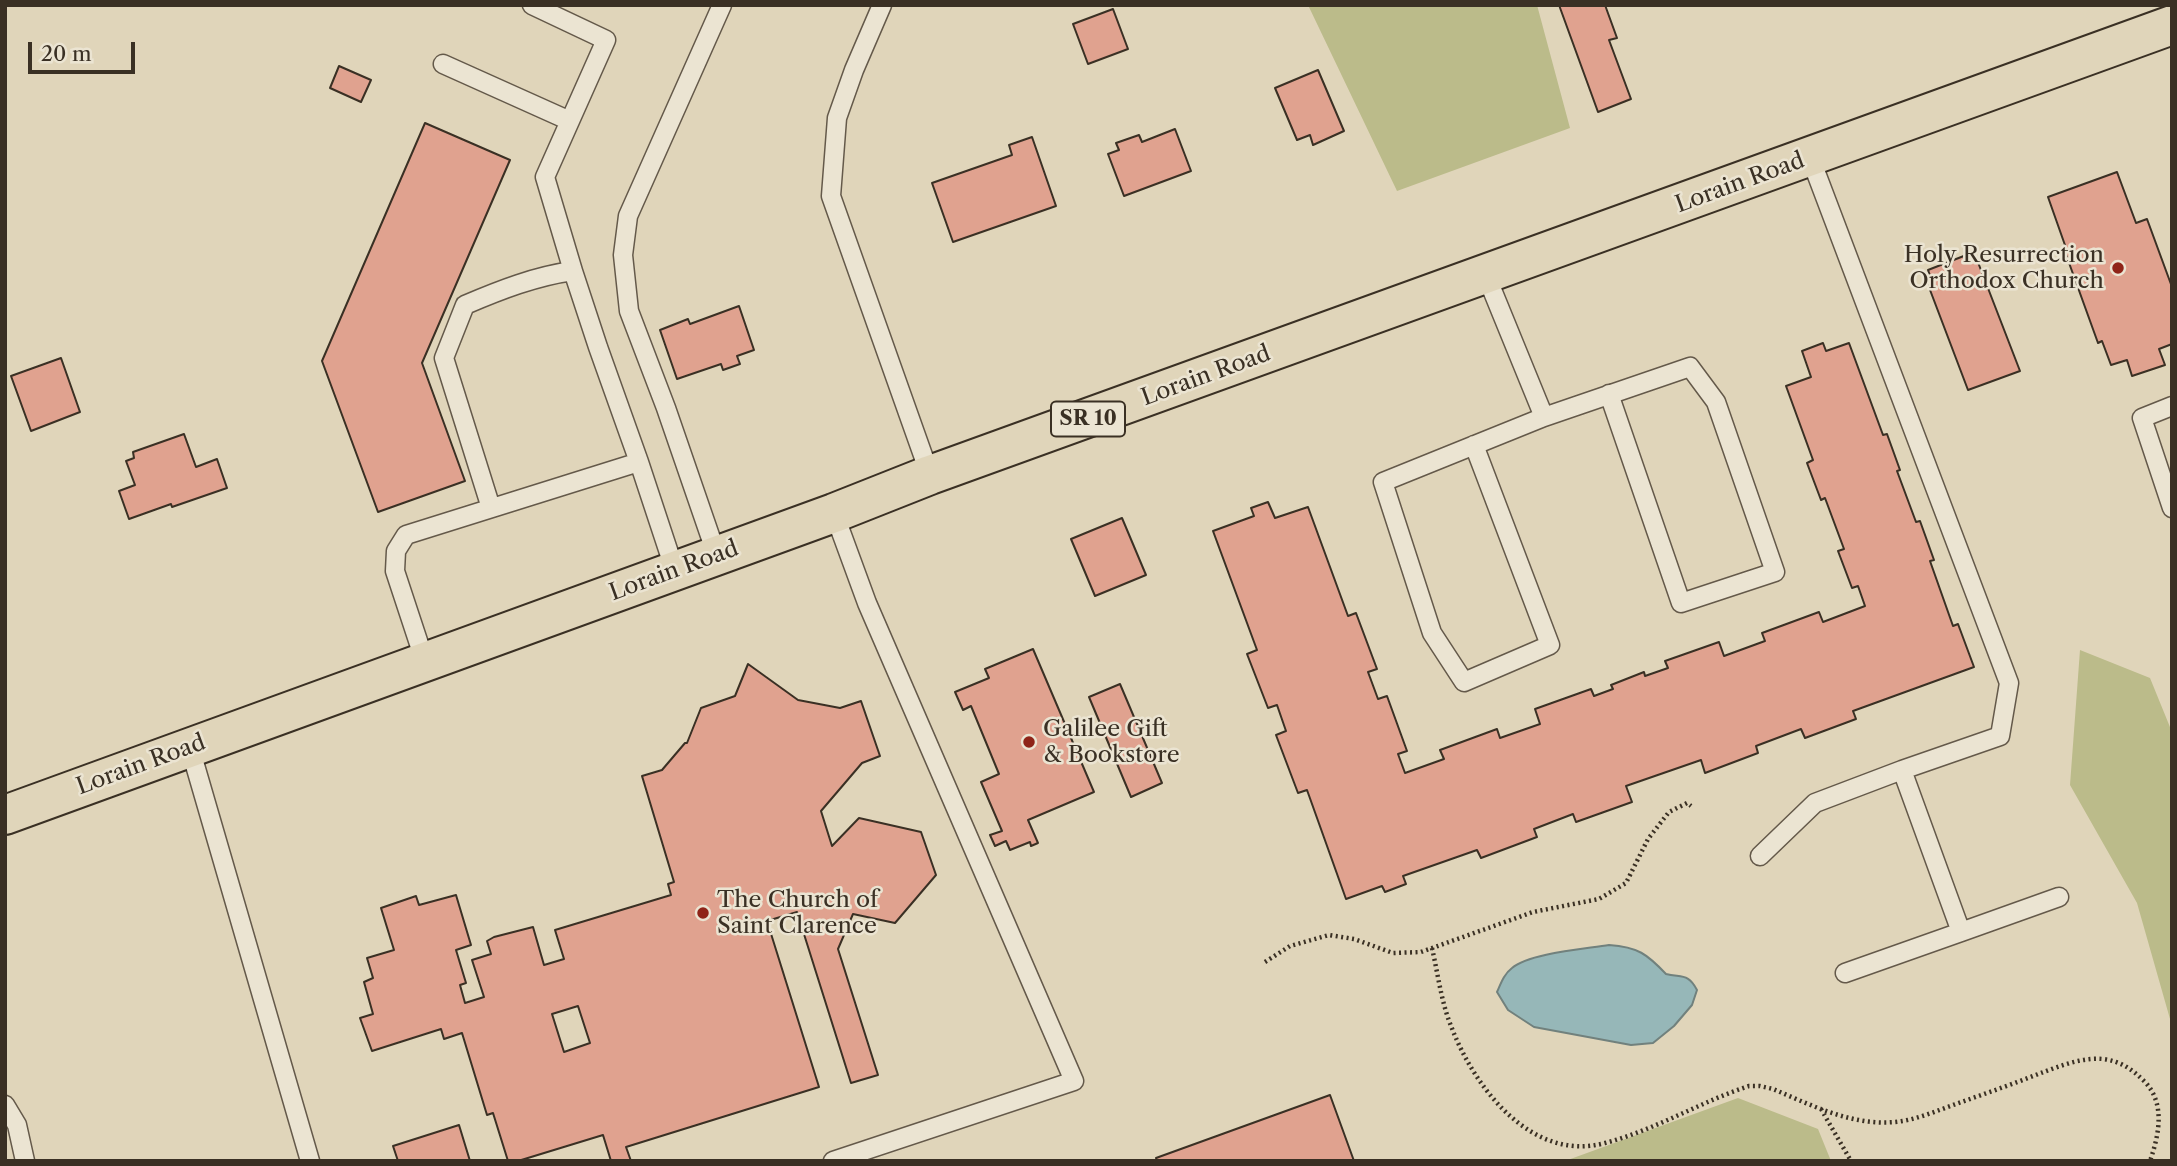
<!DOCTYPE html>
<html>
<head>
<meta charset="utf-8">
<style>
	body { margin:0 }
	#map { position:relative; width:2177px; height:1166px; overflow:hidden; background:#e0d5ba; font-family:"Libre Caslon Text",serif }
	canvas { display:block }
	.frame { position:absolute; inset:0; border:7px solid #3a3024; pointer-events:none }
	.scale { position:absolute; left:28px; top:42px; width:107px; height:32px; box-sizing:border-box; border:4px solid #3a3024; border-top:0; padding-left:9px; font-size:21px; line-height:24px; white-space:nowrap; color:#3a3024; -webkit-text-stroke:5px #ebe4d2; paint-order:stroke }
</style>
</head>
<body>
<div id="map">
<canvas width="2177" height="1166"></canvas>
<div class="frame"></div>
<div class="scale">20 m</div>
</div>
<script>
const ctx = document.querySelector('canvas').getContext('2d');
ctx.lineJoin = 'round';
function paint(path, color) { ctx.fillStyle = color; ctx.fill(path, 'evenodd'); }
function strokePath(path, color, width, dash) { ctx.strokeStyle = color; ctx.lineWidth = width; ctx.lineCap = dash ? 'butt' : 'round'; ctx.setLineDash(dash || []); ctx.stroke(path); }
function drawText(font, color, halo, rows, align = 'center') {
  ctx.font = font + ' "Libre Caslon Text",serif'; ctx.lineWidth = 5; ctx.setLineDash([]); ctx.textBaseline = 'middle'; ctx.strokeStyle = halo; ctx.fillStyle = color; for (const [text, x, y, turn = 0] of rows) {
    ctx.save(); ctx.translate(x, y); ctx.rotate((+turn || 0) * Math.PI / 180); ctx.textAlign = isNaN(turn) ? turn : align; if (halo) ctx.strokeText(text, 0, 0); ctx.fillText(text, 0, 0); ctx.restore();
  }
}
paint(new Path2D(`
	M 1308,5 L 1537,5 L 1570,128 L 1397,191 Z
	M 2080,650 L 2150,678 L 2172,732 L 2172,1026 L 2137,903 L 2070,785 Z
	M 1738,1098 L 1818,1129 L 1831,1161 L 1565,1161 Z`), '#bbbb8a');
const water = new Path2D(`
	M 1609,945 C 1638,947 1647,954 1666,974 C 1682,978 1688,973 1697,990 L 1692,1005 L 1674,1026 L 1653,1043 L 1631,1045 L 1534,1027 L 1508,1010 L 1497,992 C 1501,983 1504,974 1512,968 C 1529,953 1585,949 1609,945 Z`);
paint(water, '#96b7b8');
strokePath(water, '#71817d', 2);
const building = new Path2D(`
	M 1559,5 L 1605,5 L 1617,38 L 1609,40 L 1631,99 L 1598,112 Z
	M 1113,9 L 1128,49 L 1088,64 L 1073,24 Z
	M 339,66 L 371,80 L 361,102 L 330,88 Z
	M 1318,70 L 1344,131 L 1313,145 L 1310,135 L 1297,140 L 1275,88 Z
	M 425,123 L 510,160 L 422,363 L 465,481 L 378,512 L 322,361 Z
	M 1175,129 L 1191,171 L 1124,196 L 1108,154 L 1119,150 L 1116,143 L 1139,135 L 1142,142 Z
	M 1032,137 L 1056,206 L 953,242 L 932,183 L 1012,155 L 1009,145 Z
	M 2117,172 L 2136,223 L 2147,219 L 2172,287 L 2172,344 L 2159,349 L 2165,365 L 2132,376 L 2127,360 L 2111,365 L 2102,341 L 2098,343 L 2064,249 L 2066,248 L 2048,197 Z
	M 1974,252 L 2020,371 L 1968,390 L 1927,282 L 1932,281 L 1928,270 Z
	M 739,306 L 754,350 L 737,356 L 740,364 L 723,370 L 721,364 L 677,379 L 660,330 L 688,319 L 690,324 Z
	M 1823,343 L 1826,351 L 1849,343 L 1883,435 L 1887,434 L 1900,470 L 1897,471 L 1916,522 L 1920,521 L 1934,560 L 1930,561 L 1953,626 L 1958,624 L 1974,667 L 1853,711 L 1856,719 L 1805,738 L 1801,729 L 1756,746 L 1758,753 L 1705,773 L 1701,760 L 1626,786 L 1632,802 L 1576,822 L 1573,814 L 1534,829 L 1537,837 L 1481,858 L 1477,850 L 1403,876 L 1406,884 L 1385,892 L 1382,886 L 1346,899 L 1307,790 L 1298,793 L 1276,735 L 1286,731 L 1277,705 L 1268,708 L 1247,654 L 1257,650 L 1213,531 L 1254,516 L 1251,508 L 1268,502 L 1275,518 L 1308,507 L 1348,616 L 1356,613 L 1377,669 L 1368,672 L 1378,699 L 1387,696 L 1407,751 L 1398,754 L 1405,773 L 1444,759 L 1440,750 L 1497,729 L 1500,738 L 1540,724 L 1535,709 L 1591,689 L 1594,696 L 1613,689 L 1611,685 L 1644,672 L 1645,676 L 1668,668 L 1665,661 L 1719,642 L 1724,656 L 1765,641 L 1762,633 L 1819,612 L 1823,622 L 1865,606 L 1858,586 L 1852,588 L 1838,551 L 1844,549 L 1825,498 L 1821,500 L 1807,463 L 1813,460 L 1786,386 L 1811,377 L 1802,351 Z
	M 61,358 L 80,412 L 31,431 L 11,376 Z
	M 184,434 L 196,467 L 217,459 L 227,488 L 172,507 L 171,504 L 129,519 L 119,491 L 135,485 L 126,461 L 134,458 L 133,452 Z
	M 1122,518 L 1146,575 L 1095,596 L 1071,539 Z
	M 1033,649 L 1094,792 L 1028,820 L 1038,843 L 1031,846 L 1030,842 L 1010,850 L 1006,841 L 995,846 L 990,835 L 1002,831 L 981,782 L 999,774 L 971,706 L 963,710 L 955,692 L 989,678 L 985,669 Z
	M 748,664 L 798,700 L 840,708 L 861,701 L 880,756 L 862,763 L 821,811 L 832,846 L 859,818 L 921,832 L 936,875 L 895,923 L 853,914 L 838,949 L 878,1075 L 851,1083 L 797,912 L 767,921 L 819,1087 L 626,1147 L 631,1161 L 611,1161 L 603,1135 L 518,1161 L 508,1161 L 493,1113 L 487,1115 L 462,1033 L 444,1039 L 441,1029 L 372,1051 L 360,1018 L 373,1014 L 364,982 L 373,978 L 367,958 L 394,950 L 381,908 L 416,896 L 419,905 L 456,895 L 471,945 L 456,950 L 466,983 L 460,985 L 465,1003 L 484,997 L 472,960 L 491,954 L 487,941 L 494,937 L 533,927 L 544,965 L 564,959 L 555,930 L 671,895 L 668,884 L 674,882 L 642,776 L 662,770 L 685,743 L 687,743 L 701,708 L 735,696 ZM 578,1006 L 590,1043 L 564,1052 L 552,1014 Z
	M 1120,684 L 1162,783 L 1131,797 L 1089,697 Z
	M 1330,1095 L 1354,1161 L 1157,1161 L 1156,1158 Z
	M 459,1125 L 470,1161 L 398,1161 L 393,1146 Z`);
paint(building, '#e0a28f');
strokePath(building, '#3a3024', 2);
const service = new Path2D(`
	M 532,5 L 606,40 L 545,177 L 573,271
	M 882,5 L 854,70 L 837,118 L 831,196 L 930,475
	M 443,64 L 570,121
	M 1810,157 L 2009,683 L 2000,736 L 1902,770 L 1961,932 L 2059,897
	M 1486,275 L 1544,417 L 1690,367 L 1716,402 L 1775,572 L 1681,603 L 1609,394
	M 2172,406 L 2142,418 L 2172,508
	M 1474,445 L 1550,645 L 1464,682 L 1432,633 L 1383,482 L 1544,417
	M 491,508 L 444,358 L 465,305 C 500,290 536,276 573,271 L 598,347 L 639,462
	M 717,556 L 666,408 L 629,311 L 623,255 L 628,216 L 722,5
	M 425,662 L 395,571 L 396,551 L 406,535 L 639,462 L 675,571
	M 190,748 L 310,1161
	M 1760,856 L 1815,803 L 1902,770
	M 1845,973 L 1961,932
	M 5,1105 L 17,1125 L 25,1161
	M 833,1161 L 1074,1081 L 867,603 L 834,513`);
const primary = new Path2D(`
	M 5,815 L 834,513 L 930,475 L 2172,25`);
strokePath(service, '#64594a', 21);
strokePath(primary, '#3a3024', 42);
strokePath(new Path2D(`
	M 1432,948 C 1438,974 1441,1001 1451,1026 C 1474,1087 1531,1163 1605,1143 C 1655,1130 1700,1102 1749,1086 L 1760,1086 L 1773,1089 C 1811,1105 1852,1126 1895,1122 C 1916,1120 1936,1111 1956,1104 C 1984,1094 2013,1084 2041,1073 C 2060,1066 2082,1057 2103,1059 C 2120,1061 2132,1069 2144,1081 C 2166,1103 2159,1135 2150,1161
	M 1265,962 L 1290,946 L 1329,935 L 1354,939 L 1393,953 L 1421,952 L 1533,912 L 1599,899 L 1626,883 L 1648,839 L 1669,812 L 1687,803 L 1691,806
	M 1821,1109 L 1851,1161`), '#3a3024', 4.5, [2, 3.5]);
strokePath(service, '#ebe4d2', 18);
strokePath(primary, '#e0d5ba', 38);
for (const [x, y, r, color] of [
	[2118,268,7,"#8f2418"],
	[1029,742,7,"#8f2418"],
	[703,913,7,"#8f2418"]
]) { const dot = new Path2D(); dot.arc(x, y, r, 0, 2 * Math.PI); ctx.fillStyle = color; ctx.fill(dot); strokePath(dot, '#ebe4d2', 2.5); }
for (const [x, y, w] of [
	[1088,419,74]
]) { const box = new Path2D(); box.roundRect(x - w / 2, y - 17.5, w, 35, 5); ctx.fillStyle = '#ebe4d2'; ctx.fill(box); strokePath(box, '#3a3024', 2); }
drawText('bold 21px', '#3a3024', null, [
	["SR 10",1088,419]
]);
drawText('23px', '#3a3024', '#ebe4d2', [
	["Lorain Road",1740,183,-20],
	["Lorain Road",1206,376,-20],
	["Lorain Road",674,571,-20],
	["Lorain Road",141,765,-20]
]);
drawText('23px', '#3a3024', '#ebe4d2', [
	["Holy Resurrection",2104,255,"right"],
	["Orthodox Church",2104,281,"right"],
	["Galilee Gift",1043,729],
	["& Bookstore",1043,755],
	["The Church of",717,900],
	["Saint Clarence",717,926]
], 'left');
</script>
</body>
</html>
